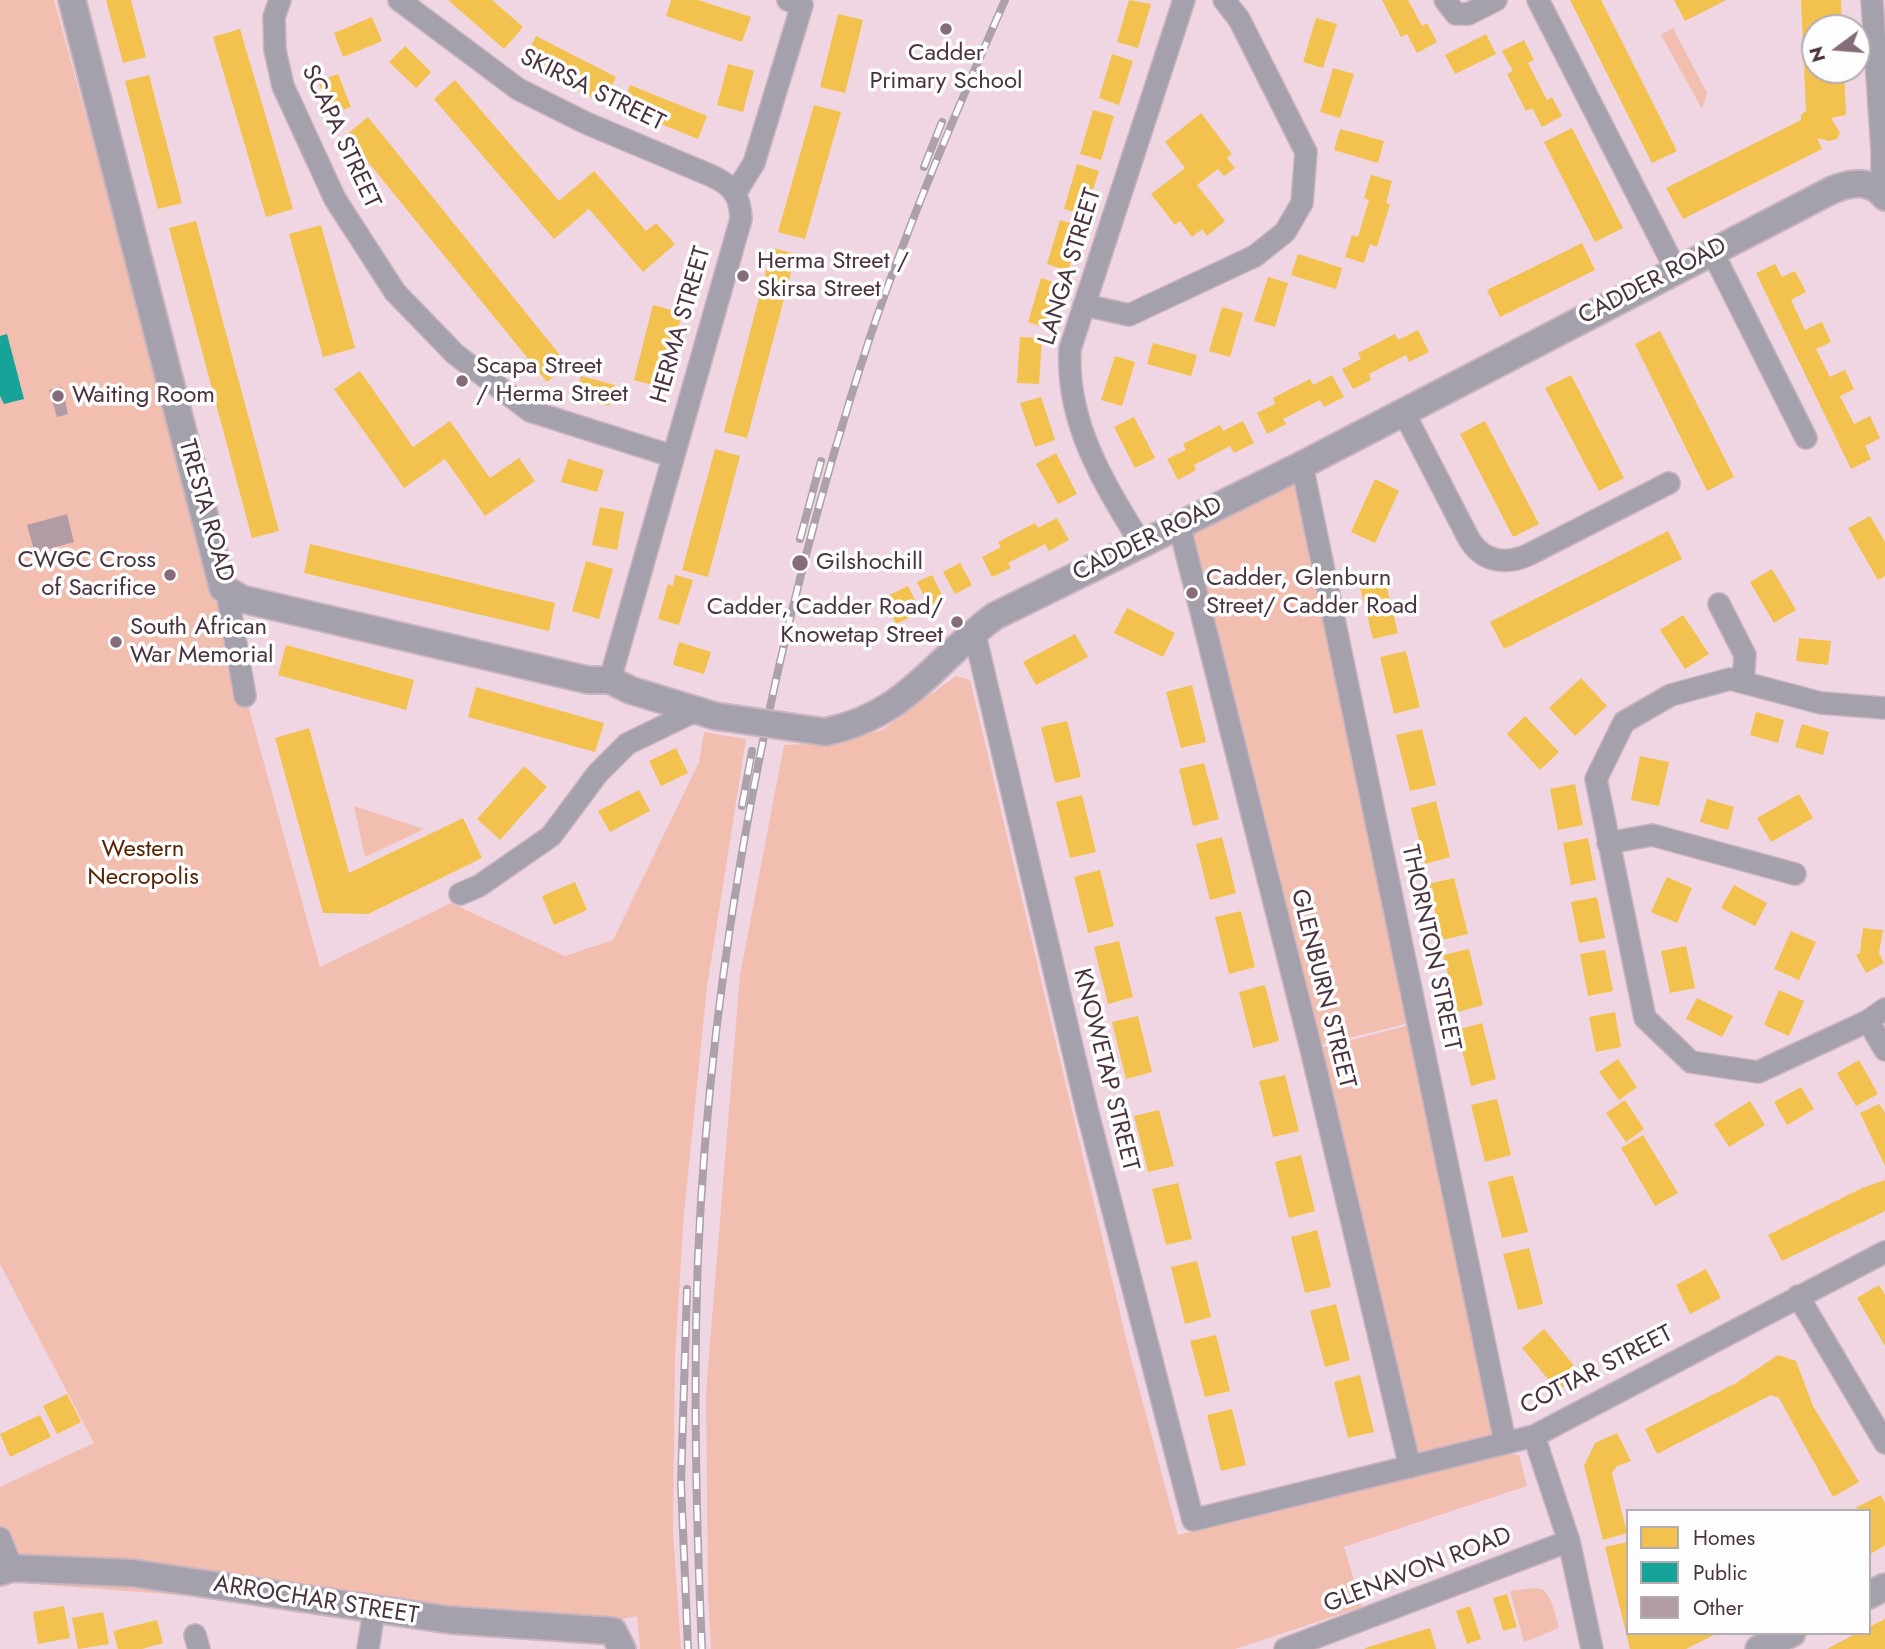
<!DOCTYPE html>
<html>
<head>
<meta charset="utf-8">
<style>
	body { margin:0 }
	#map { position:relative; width:1885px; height:1649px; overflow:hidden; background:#f0d6e3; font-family:Jost,sans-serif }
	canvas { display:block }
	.legend { position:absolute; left:1626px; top:1509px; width:245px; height:126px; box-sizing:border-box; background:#fdfdfd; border:2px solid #b5acb1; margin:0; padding:9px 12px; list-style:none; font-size:21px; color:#4a333f }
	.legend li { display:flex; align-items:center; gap:14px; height:35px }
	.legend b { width:35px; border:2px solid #b5acb1 }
	.north { position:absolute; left:1801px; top:14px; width:70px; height:70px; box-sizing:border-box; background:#fdfdfd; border:2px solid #b5acb1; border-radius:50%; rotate:254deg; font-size:19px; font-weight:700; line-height:28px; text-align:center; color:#4a333f }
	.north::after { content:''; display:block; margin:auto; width:24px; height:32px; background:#846c78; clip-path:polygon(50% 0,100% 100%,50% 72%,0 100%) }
</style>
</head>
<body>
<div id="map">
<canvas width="1885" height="1649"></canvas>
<ul class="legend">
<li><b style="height:19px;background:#f2c14e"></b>Homes</li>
<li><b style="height:19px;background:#17a398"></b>Public</li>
<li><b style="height:19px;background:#b19ca6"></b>Other</li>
</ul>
<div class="north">N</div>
</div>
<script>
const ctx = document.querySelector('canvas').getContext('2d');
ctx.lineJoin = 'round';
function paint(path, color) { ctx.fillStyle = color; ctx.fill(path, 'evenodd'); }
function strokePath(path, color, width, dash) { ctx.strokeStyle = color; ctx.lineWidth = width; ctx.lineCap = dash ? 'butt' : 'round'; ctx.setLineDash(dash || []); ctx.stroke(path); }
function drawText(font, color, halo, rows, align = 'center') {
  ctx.font = font + ' Jost,sans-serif'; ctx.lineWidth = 7; ctx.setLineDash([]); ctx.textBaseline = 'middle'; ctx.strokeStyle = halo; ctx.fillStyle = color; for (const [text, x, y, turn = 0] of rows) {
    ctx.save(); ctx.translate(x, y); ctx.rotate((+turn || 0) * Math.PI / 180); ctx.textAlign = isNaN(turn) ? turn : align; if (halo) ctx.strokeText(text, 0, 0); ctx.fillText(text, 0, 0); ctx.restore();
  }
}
paint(new Path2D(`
	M 0,0 L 54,0 L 320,967 L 451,903 L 565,956 L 613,940 L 699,762 L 704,732 L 746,739 L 707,987 L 684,1213 L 675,1357 L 673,1531 L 681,1649 L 640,1649 L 637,1616 L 542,1635 L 181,1595 L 33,1584 L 0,1575 L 0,1487 L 94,1443 L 0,1264 Z
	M 1673,28 L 1707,93 L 1702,109 L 1661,35 Z
	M 1298,470 L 1417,1021 L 1312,1047 L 1182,528 Z
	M 956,676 L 970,680 L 1129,1351 L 1178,1535 L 1416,1474 L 1314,1050 L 1417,1023 L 1503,1453 L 1519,1455 L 1527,1486 L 1344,1547 L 1362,1607 L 1235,1649 L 711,1649 L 708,1593 L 706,1392 L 740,975 L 784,745 L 834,743 L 882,730 Z
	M 354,806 L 424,829 L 365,857 Z
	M 1535,1588 L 1544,1590 L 1552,1603 L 1559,1628 L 1524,1642 L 1510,1591 Z`), '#f1beb0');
paint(new Path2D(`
	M 106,0 L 131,0 L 146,57 L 123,63 Z
	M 448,0 L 492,0 L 523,27 L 504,49 Z
	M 671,0 L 698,0 L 751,17 L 742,42 L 666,16 Z
	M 1129,0 L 1151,4 L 1138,48 L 1117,42 Z
	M 1382,0 L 1408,0 L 1422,26 L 1427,23 L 1437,42 L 1417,53 L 1407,34 L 1401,37 Z
	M 1570,0 L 1601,0 L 1677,151 L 1652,163 Z
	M 1674,0 L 1726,0 L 1685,21 Z
	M 1801,0 L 1841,0 L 1842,28 L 1815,28 L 1815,70 L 1844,70 L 1846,115 L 1831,118 L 1840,133 L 1837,139 L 1829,141 L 1817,138 L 1822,149 L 1683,219 L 1666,188 L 1801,120 L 1801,115 L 1806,111 Z
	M 838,14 L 863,20 L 845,93 L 820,87 Z
	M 372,17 L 382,41 L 343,57 L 334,33 Z
	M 1316,18 L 1337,24 L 1323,68 L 1303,62 Z
	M 240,29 L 293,209 L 266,217 L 213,37 Z
	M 1486,34 L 1496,54 L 1455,74 L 1445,55 Z
	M 536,36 L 616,77 L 603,103 L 523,62 Z
	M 1524,40 L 1534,60 L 1528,63 L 1547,100 L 1552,97 L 1562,116 L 1542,127 L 1532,108 L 1526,111 L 1507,74 L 1513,71 L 1502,51 Z
	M 405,46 L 431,72 L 416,88 L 389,62 Z
	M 1112,54 L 1133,61 L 1119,105 L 1099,98 Z
	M 728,64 L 754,71 L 743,112 L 717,105 Z
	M 1333,68 L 1354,74 L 1340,118 L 1320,112 Z
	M 338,74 L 351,107 L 331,114 L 318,81 Z
	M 149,75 L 182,203 L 158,209 L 125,81 Z
	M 455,80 L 559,201 L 594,171 L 646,231 L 656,223 L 675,244 L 643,272 L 589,209 L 554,239 L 434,99 Z
	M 630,85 L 707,116 L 698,139 L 621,108 Z
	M 814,105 L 841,112 L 805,239 L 778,232 Z
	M 1093,110 L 1114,116 L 1101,160 L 1080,154 Z
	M 1201,113 L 1232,154 L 1227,158 L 1235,168 L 1224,176 L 1218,169 L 1197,185 L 1225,221 L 1207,236 L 1202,229 L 1192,237 L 1180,221 L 1175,225 L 1151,194 L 1185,168 L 1165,142 Z
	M 368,117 L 568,365 L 547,382 L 346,135 Z
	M 1572,128 L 1623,228 L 1595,242 L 1544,142 Z
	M 1340,129 L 1384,141 L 1378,163 L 1334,150 Z
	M 1077,164 L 1099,171 L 1085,215 L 1064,209 Z
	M 1371,175 L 1392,181 L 1386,203 L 1390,204 L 1377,247 L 1370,244 L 1364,263 L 1345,257 L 1352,235 L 1358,237 L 1369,200 L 1364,198 Z
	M 1060,220 L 1082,227 L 1068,271 L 1047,264 Z
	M 196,221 L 279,531 L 252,538 L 169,228 Z
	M 321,225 L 355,348 L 323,357 L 289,234 Z
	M 1582,243 L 1595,270 L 1500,317 L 1487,290 Z
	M 772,248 L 796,254 L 747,438 L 724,432 Z
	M 1298,254 L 1342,268 L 1336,289 L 1291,275 Z
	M 1775,264 L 1782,277 L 1795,271 L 1806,292 L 1791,300 L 1805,330 L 1822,322 L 1831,342 L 1816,349 L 1830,377 L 1845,370 L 1854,389 L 1840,396 L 1854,424 L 1870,416 L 1880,438 L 1865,446 L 1871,459 L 1851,469 L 1756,273 Z
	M 1268,277 L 1288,283 L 1275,327 L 1254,321 Z
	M 1041,278 L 1062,285 L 1049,329 L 1028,322 Z
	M 653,305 L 682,313 L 663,388 L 634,380 Z
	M 1222,307 L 1243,313 L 1230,357 L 1209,351 Z
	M 1418,330 L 1429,352 L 1409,362 L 1406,355 L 1369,374 L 1371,380 L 1353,389 L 1342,369 L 1361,359 L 1358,353 L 1395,334 L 1398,340 Z
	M 1660,331 L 1734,477 L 1707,491 L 1635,344 Z
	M 1020,337 L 1042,338 L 1039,384 L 1017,383 Z
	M 1153,343 L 1197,355 L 1191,376 L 1147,364 Z
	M 1115,356 L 1135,362 L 1122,406 L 1101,400 Z
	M 360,371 L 413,447 L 450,421 L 490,478 L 519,458 L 535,481 L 485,516 L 445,459 L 404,488 L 334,389 Z
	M 1332,375 L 1344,397 L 1324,407 L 1320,400 L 1283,419 L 1286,424 L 1267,434 L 1257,413 L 1275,404 L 1273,398 L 1310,379 L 1313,385 Z
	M 1571,375 L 1624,478 L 1599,491 L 1545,388 Z
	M 581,376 L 615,385 L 609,406 L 575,397 Z
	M 1041,397 L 1055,440 L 1035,447 L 1020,403 Z
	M 1134,417 L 1155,458 L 1135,468 L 1114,427 Z
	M 1243,421 L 1254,443 L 1234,453 L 1230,446 L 1194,465 L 1196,470 L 1178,480 L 1167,459 L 1186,450 L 1183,444 L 1220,425 L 1223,431 Z
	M 1485,421 L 1539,524 L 1513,537 L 1460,434 Z
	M 715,449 L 740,456 L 708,577 L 682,570 Z
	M 1056,453 L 1077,494 L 1058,504 L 1036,464 Z
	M 568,459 L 604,470 L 597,492 L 561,482 Z
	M 1375,479 L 1399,491 L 1375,543 L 1351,532 Z
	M 600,507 L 624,512 L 617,550 L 592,545 Z
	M 1870,516 L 1885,542 L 1885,576 L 1878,580 L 1848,528 Z
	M 1057,518 L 1069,540 L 1049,551 L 1045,544 L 1008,563 L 1011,568 L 992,577 L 982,557 L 1001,547 L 998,542 L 1035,523 L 1038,528 Z
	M 1668,531 L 1682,559 L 1504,649 L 1490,622 Z
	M 310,544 L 555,603 L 549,631 L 304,573 Z
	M 586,561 L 613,569 L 599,619 L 572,611 Z
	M 960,563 L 972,585 L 955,594 L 943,572 Z
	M 1772,569 L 1796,610 L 1774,623 L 1750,582 Z
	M 675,575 L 693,580 L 679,625 L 658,619 L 668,584 L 673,586 Z
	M 932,575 L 944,599 L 929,606 L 917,582 Z
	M 1384,576 L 1398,633 L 1373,639 L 1359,583 Z
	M 908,586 L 921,612 L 896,624 L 883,598 Z
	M 1127,608 L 1175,633 L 1163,657 L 1114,633 Z
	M 1683,615 L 1709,654 L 1685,669 L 1660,630 Z
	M 1075,634 L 1088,657 L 1036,685 L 1023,662 Z
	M 1799,638 L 1831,641 L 1828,665 L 1796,661 Z
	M 679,642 L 711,652 L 704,674 L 673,665 Z
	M 286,645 L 414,680 L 406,710 L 278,675 Z
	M 1406,651 L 1420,707 L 1394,714 L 1380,657 Z
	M 1581,678 L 1607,706 L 1575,736 L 1549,708 Z
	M 1192,685 L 1206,742 L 1181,748 L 1166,692 Z
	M 476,687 L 604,723 L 595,752 L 468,717 Z
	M 1756,712 L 1784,720 L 1778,743 L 1750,735 Z
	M 1525,716 L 1559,752 L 1540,770 L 1507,734 Z
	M 1067,721 L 1081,777 L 1055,783 L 1041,727 Z
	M 1802,724 L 1829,732 L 1823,755 L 1795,747 Z
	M 309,728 L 349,873 L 463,818 L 482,858 L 368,914 L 323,913 L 275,738 Z
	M 1422,729 L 1436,785 L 1410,791 L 1396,735 Z
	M 676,748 L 688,773 L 661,786 L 649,761 Z
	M 1640,756 L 1669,762 L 1659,806 L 1631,800 Z
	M 1204,763 L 1219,819 L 1193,826 L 1179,769 Z
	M 524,766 L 547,787 L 500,840 L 477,819 Z
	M 1575,784 L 1583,825 L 1558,830 L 1550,789 Z
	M 639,790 L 650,811 L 610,832 L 598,811 Z
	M 1799,794 L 1813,818 L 1771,842 L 1757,818 Z
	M 1082,795 L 1096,852 L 1070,858 L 1056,802 Z
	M 1707,799 L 1734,807 L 1728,830 L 1700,822 Z
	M 1436,801 L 1450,857 L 1425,864 L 1411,808 Z
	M 1222,837 L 1236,893 L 1210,900 L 1196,844 Z
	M 1588,838 L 1596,880 L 1571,885 L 1563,843 Z
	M 1100,870 L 1114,926 L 1088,933 L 1074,877 Z
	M 1667,877 L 1692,888 L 1677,923 L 1651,912 Z
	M 1454,878 L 1468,934 L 1442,940 L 1428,884 Z
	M 575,882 L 587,910 L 554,925 L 542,896 Z
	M 1734,885 L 1767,903 L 1755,926 L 1721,908 Z
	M 1597,897 L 1605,938 L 1579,943 L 1571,902 Z
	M 1241,911 L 1255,967 L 1229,974 L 1215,917 Z
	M 1863,928 L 1883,930 L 1879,953 L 1884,963 L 1866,973 L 1856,955 L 1860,953 Z
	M 1791,931 L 1816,942 L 1799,980 L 1774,969 Z
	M 1119,941 L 1133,997 L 1108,1004 L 1094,947 Z
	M 1686,946 L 1695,988 L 1670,993 L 1661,951 Z
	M 1469,949 L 1483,1005 L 1458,1012 L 1443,955 Z
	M 1605,950 L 1613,991 L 1588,996 L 1580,954 Z
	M 1265,985 L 1279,1041 L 1253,1048 L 1239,992 Z
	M 1779,990 L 1804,1001 L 1789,1036 L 1764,1025 Z
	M 1697,998 L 1733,1016 L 1722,1037 L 1686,1019 Z
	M 1615,1012 L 1621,1047 L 1596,1052 L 1589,1017 Z
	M 1138,1016 L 1152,1072 L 1126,1079 L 1112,1022 Z
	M 1482,1023 L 1496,1079 L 1471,1086 L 1457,1030 Z
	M 1618,1059 L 1637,1087 L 1619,1100 L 1599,1072 Z
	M 1859,1060 L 1878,1094 L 1856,1106 L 1837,1073 Z
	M 1285,1075 L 1299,1131 L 1273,1137 L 1259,1081 Z
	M 1801,1087 L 1814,1109 L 1787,1125 L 1774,1102 Z
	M 1497,1099 L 1511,1155 L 1485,1162 L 1471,1105 Z
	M 1625,1100 L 1644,1129 L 1626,1142 L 1606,1113 Z
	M 1750,1101 L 1765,1125 L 1729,1147 L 1714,1124 Z
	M 1879,1104 L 1885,1113 L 1885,1166 L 1860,1113 Z
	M 1159,1110 L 1174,1166 L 1148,1172 L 1134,1116 Z
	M 1643,1135 L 1678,1193 L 1655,1206 L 1621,1148 Z
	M 1301,1155 L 1315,1211 L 1289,1218 L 1275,1162 Z
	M 1513,1175 L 1528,1232 L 1502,1238 L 1488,1182 Z
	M 1885,1180 L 1885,1211 L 1782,1261 L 1768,1235 L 1862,1188 Z
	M 1178,1183 L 1192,1239 L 1166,1245 L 1152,1189 Z
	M 1317,1230 L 1331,1287 L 1305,1293 L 1291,1237 Z
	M 1529,1248 L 1543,1304 L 1518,1310 L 1503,1254 Z
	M 1197,1261 L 1211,1317 L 1185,1324 L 1171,1267 Z
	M 1706,1269 L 1721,1298 L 1690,1314 L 1676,1285 Z
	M 1879,1285 L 1885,1295 L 1885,1346 L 1857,1298 Z
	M 1336,1304 L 1350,1360 L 1325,1367 L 1310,1311 Z
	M 1544,1329 L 1580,1373 L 1558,1391 L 1522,1348 Z
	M 1216,1335 L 1230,1391 L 1205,1397 L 1190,1341 Z
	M 1778,1355 L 1796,1361 L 1813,1406 L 1859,1482 L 1833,1497 L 1779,1398 L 1771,1395 L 1657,1454 L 1645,1429 L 1736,1383 Z
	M 1360,1375 L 1374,1432 L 1348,1438 L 1334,1382 Z
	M 67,1394 L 81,1422 L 57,1434 L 43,1406 Z
	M 1232,1409 L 1246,1465 L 1221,1471 L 1207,1415 Z
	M 40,1415 L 51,1437 L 10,1457 L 0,1434 Z
	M 1617,1433 L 1631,1461 L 1617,1466 L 1612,1473 L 1627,1533 L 1603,1540 L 1584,1466 L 1595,1443 Z
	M 1881,1495 L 1885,1503 L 1885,1545 L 1869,1555 L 1869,1511 L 1855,1508 Z
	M 1628,1542 L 1628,1633 L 1718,1633 L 1686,1649 L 1630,1649 L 1605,1547 Z
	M 1507,1594 L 1517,1627 L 1503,1631 L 1493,1598 Z
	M 64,1606 L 70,1638 L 38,1644 L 33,1612 Z
	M 1470,1606 L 1481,1639 L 1467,1644 L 1456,1611 Z
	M 103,1612 L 109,1644 L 78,1649 L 72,1618 Z
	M 1885,1619 L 1885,1649 L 1827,1649 L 1857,1633 L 1869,1633 L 1869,1627 Z
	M 157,1620 L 163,1643 L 142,1649 L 118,1649 L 113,1631 Z
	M 1430,1628 L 1436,1649 L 1365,1649 L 1365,1648 Z`), '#f2c14e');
paint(new Path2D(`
	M 7,334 L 24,399 L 4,404 L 0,396 L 0,336 Z`), '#17a398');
paint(new Path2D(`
	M 62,387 L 68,414 L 57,417 L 49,390 Z
	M 67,514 L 74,542 L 35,553 L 27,525 Z`), '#b19ca6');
const minor = new Path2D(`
	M 280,0 L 274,17 L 275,50 L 283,86 L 335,199 L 395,292 L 455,354 L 530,411 L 672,456
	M 399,0 L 518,89 L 586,123 L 712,176 C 733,186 740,195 741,219 L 610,680
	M 1445,0 L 1456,14 L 1468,14 L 1496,0
	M 1538,0 L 1676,270
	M 1872,0 L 1882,150 L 1882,174 L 1878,189
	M 736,192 L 754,163 L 802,5 L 788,0
	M 1712,251 L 1806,438
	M 1084,305 L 1129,315 L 1255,256 L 1285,232 L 1302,203 L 1306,152 L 1239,19 L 1224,0
	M 1403,411 L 1469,539 C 1483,562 1505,565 1528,555 L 1669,483
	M 1302,465 L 1505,1442
	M 1179,524 L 1311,1049 L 1410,1467
	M 1140,542 C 1103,482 1066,422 1070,349 L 1184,0
	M 227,592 L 245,696
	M 1719,604 L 1745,655 L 1743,682
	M 974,631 L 1087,1110 L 1193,1520 L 1534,1436 L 1885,1252
	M 1885,708 L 1821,703 L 1730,679 L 1671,695 L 1624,722 L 1596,779 L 1645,1018 L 1691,1062 L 1758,1072 L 1868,1021 L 1885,1009
	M 1608,843 L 1652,835 L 1795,874
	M 460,894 L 479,886 L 551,836 L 598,773 L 627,744 L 697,710
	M 1868,1021 L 1885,1050
	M 1798,1296 L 1885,1443
	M 1534,1436 L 1569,1541 L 1592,1649
	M 0,1538 L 12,1568
	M 195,1635 L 199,1649
	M 368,1649 L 374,1611
	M 1285,1649 L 1569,1541`);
const tertiary = new Path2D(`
	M 72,0 L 223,588 L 242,599 L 588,680 L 610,680 L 630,690 L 715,716
	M 825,732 C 909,714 931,663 995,616 L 1302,465 L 1832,190 C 1851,182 1871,179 1885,197
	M 0,1572 L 12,1568 L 132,1573 L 450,1620 L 613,1631 L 622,1649
	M 1869,1595 L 1885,1587
	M 1759,1649 L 1792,1633`);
strokePath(minor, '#c9b4bf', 24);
strokePath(tertiary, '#c9b4bf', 30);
strokePath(minor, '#a4a0ac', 21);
strokePath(tertiary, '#a4a0ac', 26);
const rail = new Path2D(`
	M 924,167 L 942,122
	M 800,539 L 821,461
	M 742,806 L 752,751
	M 687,1289 L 681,1483 L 688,1649
	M 702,1649 C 696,1518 693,1388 698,1258 C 711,952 774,630 869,340 C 908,224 956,112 1005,0`);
strokePath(rail, '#aca0ab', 8);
strokePath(rail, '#fdfdfd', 5, [16]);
const tertiaryBridge = new Path2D(`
	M 715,716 L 825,732`);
strokePath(tertiaryBridge, '#c9b4bf', 30, []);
strokePath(tertiaryBridge, '#a4a0ac', 26);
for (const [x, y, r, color] of [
	[946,29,7,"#846c78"],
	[743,276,7,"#846c78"],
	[462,381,7,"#846c78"],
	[58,396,7,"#846c78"],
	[800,563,9,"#846c78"],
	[170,575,7,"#846c78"],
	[1192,593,7,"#846c78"],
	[957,622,7,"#846c78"],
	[116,642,7,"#846c78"]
]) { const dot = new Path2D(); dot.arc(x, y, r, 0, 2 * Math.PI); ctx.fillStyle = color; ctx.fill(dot); strokePath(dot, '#fdfdfd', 2.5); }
drawText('24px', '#4a333f', '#fdfdfd', [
	["Cadder",946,54,"center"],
	["Primary School",946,82,"center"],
	["Herma Street /",757,262],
	["Skirsa Street",757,290],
	["Scapa Street",476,367],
	["/ Herma Street",476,395],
	["Waiting Room",72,396],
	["CWGC Cross",156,561,"right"],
	["of Sacrifice",156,589,"right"],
	["Gilshochill",816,563],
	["Cadder, Glenburn",1206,579],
	["Street/ Cadder Road",1206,607],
	["Cadder, Cadder Road/",943,608,"right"],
	["Knowetap Street",943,636,"right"],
	["South African",130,628],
	["War Memorial",130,656]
], 'left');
drawText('24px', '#4a333f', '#fdfdfd', [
	["SKIRSA STREET",592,91,26],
	["SCAPA STREET",340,137,65],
	["LANGA STREET",1071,267,-73],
	["CADDER ROAD",1653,282,-27],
	["HERMA STREET",682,325,-74],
	["TRESTA ROAD",205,511,74],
	["CADDER ROAD",1148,540,-26],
	["THORNTON STREET",1430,948,78],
	["GLENBURN STREET",1322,989,76],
	["KNOWETAP STREET",1105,1070,76],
	["COTTAR STREET",1597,1371,-27],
	["GLENAVON ROAD",1418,1571,-21],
	["ARROCHAR STREET",316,1601,9]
]);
drawText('24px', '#572200', '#fdfdfd', [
	["Western",143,850],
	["Necropolis",143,878]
]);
</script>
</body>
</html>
